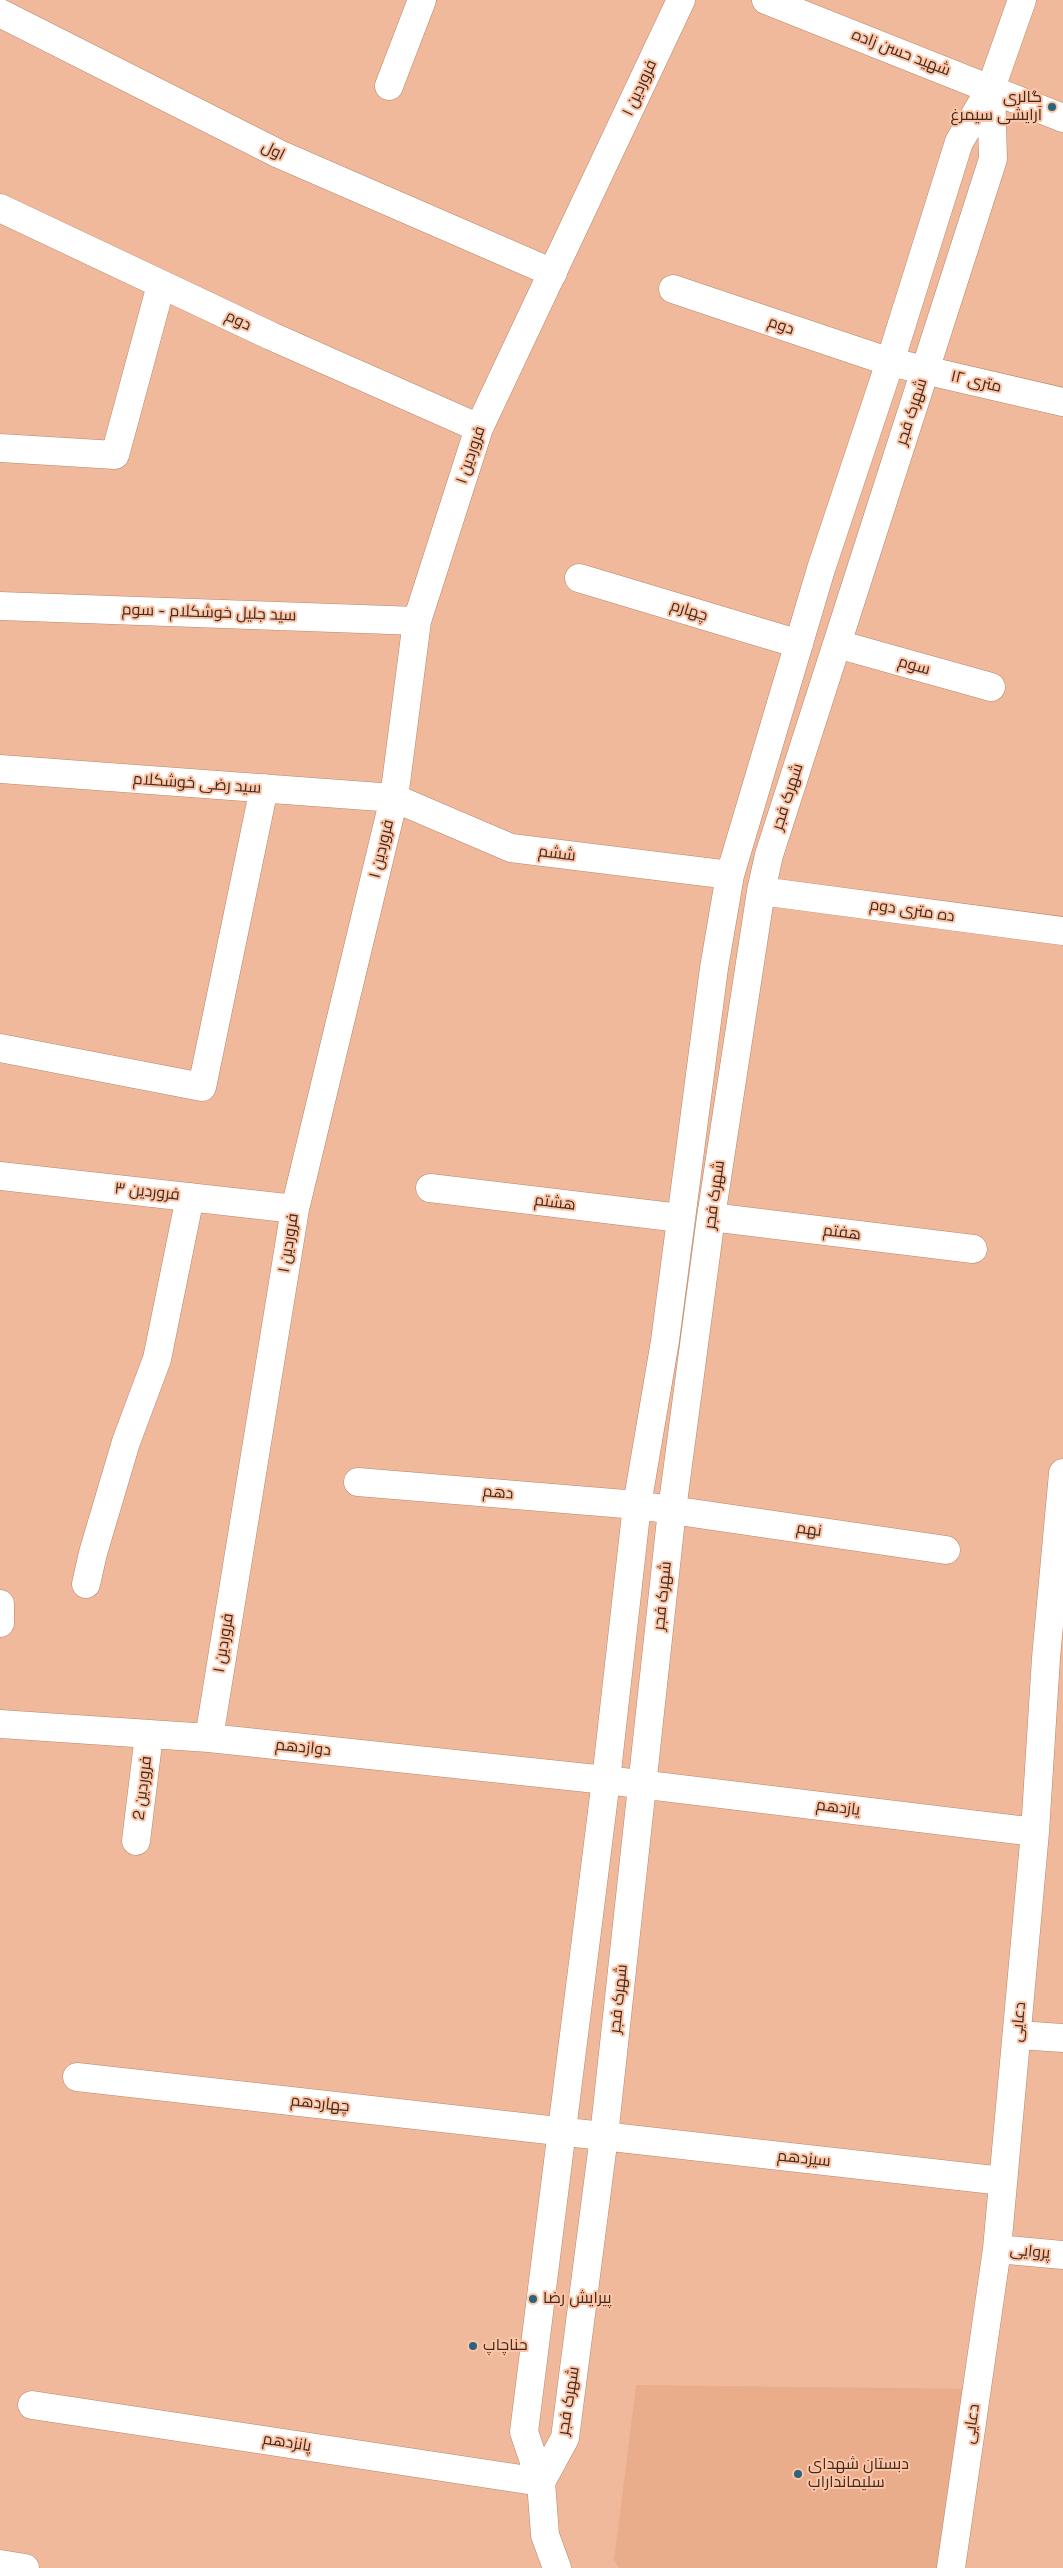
<!DOCTYPE html>
<html>
<head>
<meta charset="utf-8">
<style>
	body { margin:0 }
	canvas { display:block; background:#f0b99c }
</style>
</head>
<body>
<canvas width="1063" height="2568"></canvas>
<script>
const ctx = document.querySelector('canvas').getContext('2d');
ctx.lineJoin = 'round';
function paint(path, color) { ctx.fillStyle = color; ctx.fill(path, 'evenodd'); }
function strokePath(path, color, width, dash) { ctx.strokeStyle = color; ctx.lineWidth = width; ctx.lineCap = dash ? 'butt' : 'round'; ctx.setLineDash(dash || []); ctx.stroke(path); }
function drawText(font, color, halo, rows, align = 'center') {
  ctx.font = font + ' "Space Grotesk",Cairo,sans-serif'; ctx.lineWidth = 4; ctx.setLineDash([]); ctx.textBaseline = 'middle'; ctx.strokeStyle = halo; ctx.fillStyle = color; for (const [text, x, y, turn = 0] of rows) {
    ctx.save(); ctx.translate(x, y); ctx.rotate((+turn || 0) * Math.PI / 180); ctx.textAlign = isNaN(turn) ? turn : align; if (halo) ctx.strokeText(text, 0, 0); ctx.fillText(text, 0, 0); ctx.restore();
  }
}
paint(new Path2D(`
	M 636,2385 L 981,2389 L 961,2568 L 619,2568 L 614,2560 Z`), '#eaad8c');
const minor = new Path2D(`
	M 766,0 L 1063,118
	M 0,13 L 279,154 L 553,273
	M 389,86 L 422,0
	M 0,208 L 271,336 L 479,428
	M 673,289 L 890,362 L 1063,402
	M 0,448 L 115,455 L 161,285
	M 579,578 L 799,644
	M 0,606 L 417,621
	M 837,644 L 991,687
	M 0,769 L 394,798 L 511,848 L 730,875
	M 761,891 L 1063,931
	M 0,1048 L 202,1087 L 264,788
	M 0,1176 L 295,1209
	M 430,1188 L 680,1218
	M 711,1217 L 973,1249
	M 358,1482 L 637,1505 L 946,1550
	M 86,1584 L 93,1553 L 126,1442 L 157,1359 L 190,1197
	M 0,1604 L 0,1623
	M 0,1724 L 209,1738 L 606,1780 L 1035,1832
	M 209,1738 L 295,1209 L 394,798 L 417,621 L 479,428 L 681,0
	M 136,1841 L 149,1735
	M 1018,2035 L 1063,2038
	M 77,2077 L 1003,2181
	M 997,2249 L 1063,2255
	M 32,2405 L 541,2482
	M 541,2482 L 565,2438 L 604,2136 L 672,1510 L 711,1217 L 761,891 L 769,855 L 993,159 L 991,88
	M 0,2564 L 25,2568
	M 557,2568 L 545,2535 L 541,2482 L 524,2432 L 606,1780 L 637,1505 L 665,1341 L 714,968 L 730,875 L 821,569 L 890,362 L 959,142 L 991,88 L 1022,0
	M 951,2568 L 997,2249 L 1035,1832 L 1046,1658 L 1063,1473`);
strokePath(minor, '#b88569', 29);
strokePath(minor, '#fff', 28);
for (const [x, y, r, color] of [
	[1052,107,5,"#2a647d"],
	[533,2299,5,"#2a647d"],
	[473,2346,5,"#2a647d"],
	[798,2474,5,"#2a647d"]
]) { const dot = new Path2D(); dot.arc(x, y, r, 0, 2 * Math.PI); ctx.fillStyle = color; ctx.fill(dot); strokePath(dot, '#fdc5a8', 2); }
drawText('16px', '#402b1f', '#fdc5a8', [
	["شهید حسن زاده",901,53,21],
	["فروردین ۱",640,88,-65],
	["اول",273,151,26],
	["دوم",238,321,25],
	["دوم",781,326,19],
	["۱۲ متری",976,382,13],
	["شهرک فجر",912,412,-72],
	["فروردین ۱",471,455,-71],
	["چهارم",689,611,17],
	["سید جلیل خوشکلام - سوم",209,613,2],
	["سوم",914,666,16],
	["سید رضی خوشکلام",197,784,4],
	["شهرک فجر",788,797,-72],
	["فروردین ۱",382,849,-76],
	["ششم",557,854,7],
	["ده متری دوم",912,911,8],
	["فروردین ۳",147,1192,6],
	["شهرک فجر",715,1195,-82],
	["هشتم",555,1203,7],
	["هفتم",842,1233,7],
	["فروردین ۱",289,1243,-81],
	["دهم",498,1493,5],
	["نهم",809,1530,8],
	["شهرک فجر",663,1596,-84],
	["فروردین ۱",224,1643,-81],
	["دوازدهم",303,1748,6],
	["فروردین 2",143,1788,-83],
	["یازدهم",838,1808,7],
	["شهرک فجر",619,1999,-84],
	["دعایی",1019,2022,-85],
	["چهاردهم",320,2104,6],
	["سیزدهم",804,2159,6],
	["پروایی",1030,2252,5],
	["شهرک فجر",569,2401,-81],
	["دعایی",972,2424,-82],
	["پانزدهم",287,2443,9]
]);
drawText('16px', '#402b1f', '#fdc5a8', [
	["گالری",1042,98,"right"],
	["آرایشی سیمرغ",1042,116,"right"],
	["پیرایش رضا",543,2299],
	["حناچاپ",483,2346],
	["دبستان شهدای",808,2465],
	["سلیمانداراب",808,2483]
], 'left');
</script>
</body>
</html>
